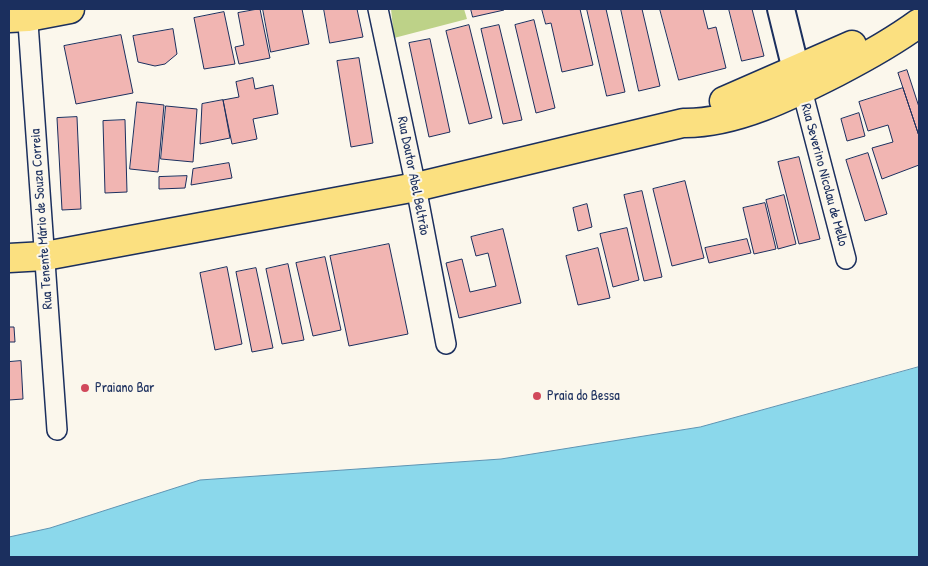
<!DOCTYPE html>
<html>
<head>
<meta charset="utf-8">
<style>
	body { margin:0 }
	#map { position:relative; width:928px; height:566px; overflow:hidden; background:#fbf7ec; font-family:"Patrick Hand",sans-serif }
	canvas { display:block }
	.frame { position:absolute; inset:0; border:10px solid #1b2f5e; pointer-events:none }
</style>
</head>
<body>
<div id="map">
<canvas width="928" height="566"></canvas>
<div class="frame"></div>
</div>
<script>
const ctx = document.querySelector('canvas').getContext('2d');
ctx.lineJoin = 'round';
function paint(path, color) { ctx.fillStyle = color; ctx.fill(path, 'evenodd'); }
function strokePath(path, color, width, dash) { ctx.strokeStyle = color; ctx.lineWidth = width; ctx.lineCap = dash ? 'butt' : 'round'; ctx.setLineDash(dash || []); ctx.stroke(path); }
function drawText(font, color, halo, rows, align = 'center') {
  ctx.font = font + ' "Patrick Hand",sans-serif'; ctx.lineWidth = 4; ctx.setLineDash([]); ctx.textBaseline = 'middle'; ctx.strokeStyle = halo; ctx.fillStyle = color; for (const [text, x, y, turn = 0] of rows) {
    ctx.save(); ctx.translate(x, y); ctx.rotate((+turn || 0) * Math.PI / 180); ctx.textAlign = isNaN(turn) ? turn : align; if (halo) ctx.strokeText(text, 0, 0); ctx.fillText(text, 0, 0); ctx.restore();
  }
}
paint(new Path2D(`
	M 391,9 L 464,9 L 467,19 L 394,38 Z`), '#bdd288');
const water = new Path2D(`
	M 919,367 L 919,557 L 9,557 L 9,537 L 50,528 L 200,480 L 501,459 L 700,427 Z`);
paint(water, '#8bd8eb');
strokePath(water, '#5e94b3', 1);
const building = new Path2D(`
	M 260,9 L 270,58 L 239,64 L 235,47 L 244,45 L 238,13 Z
	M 263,9 L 302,9 L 309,44 L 271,52 Z
	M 324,9 L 357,9 L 363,37 L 330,43 Z
	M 471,9 L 504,9 L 504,10 L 473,17 Z
	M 542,9 L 580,9 L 593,65 L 562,72 L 551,23 L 546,24 Z
	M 587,9 L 606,9 L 625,92 L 607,96 Z
	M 621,9 L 642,9 L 660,86 L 639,91 Z
	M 660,9 L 703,9 L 708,29 L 716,27 L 726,68 L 679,80 Z
	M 729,9 L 752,9 L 764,56 L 742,61 Z
	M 224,12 L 235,64 L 204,69 L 194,18 Z
	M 534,20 L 555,108 L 536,113 L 515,25 Z
	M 469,25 L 492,118 L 469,124 L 446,31 Z
	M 499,25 L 522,120 L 503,124 L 481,29 Z
	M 173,29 L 177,54 L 165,64 L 155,66 L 138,62 L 133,36 Z
	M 121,35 L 133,93 L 76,104 L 64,46 Z
	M 430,39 L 450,132 L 429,137 L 409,43 Z
	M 359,58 L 373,143 L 351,147 L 337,61 Z
	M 907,70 L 919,107 L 919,136 L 898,73 Z
	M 253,78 L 255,89 L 273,85 L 278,114 L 253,119 L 257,139 L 232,144 L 223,100 L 239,97 L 236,82 Z
	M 903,88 L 919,136 L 919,165 L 882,179 L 872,148 L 893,142 L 888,125 L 868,131 L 859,102 Z
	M 223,100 L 230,138 L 200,144 L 202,104 Z
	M 137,102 L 164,105 L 158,172 L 130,169 Z
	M 166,106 L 197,109 L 193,162 L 161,159 Z
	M 859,113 L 865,136 L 847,141 L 841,119 Z
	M 77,117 L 81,209 L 62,210 L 57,118 Z
	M 125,120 L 127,192 L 105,193 L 103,121 Z
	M 868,153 L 887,214 L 865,221 L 846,160 Z
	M 799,157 L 820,239 L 799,244 L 778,162 Z
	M 229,163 L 232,178 L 191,185 L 193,169 Z
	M 187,176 L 185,188 L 159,189 L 159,177 Z
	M 685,181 L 704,258 L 672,266 L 653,189 Z
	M 642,191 L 662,277 L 644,281 L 624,195 Z
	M 784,195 L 796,244 L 778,249 L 766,200 Z
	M 765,203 L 776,249 L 754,254 L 743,208 Z
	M 587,204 L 592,227 L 578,231 L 573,208 Z
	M 627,228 L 639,280 L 613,287 L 600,234 Z
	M 503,229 L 521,303 L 459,318 L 446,263 L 462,259 L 470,292 L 496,286 L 488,253 L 476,256 L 471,237 Z
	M 747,239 L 751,253 L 709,263 L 705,248 Z
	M 389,244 L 408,334 L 349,346 L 330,256 Z
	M 598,248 L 610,298 L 578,305 L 566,256 Z
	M 325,257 L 341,330 L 313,336 L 296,263 Z
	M 288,264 L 304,340 L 282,344 L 266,269 Z
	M 227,267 L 242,344 L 215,350 L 200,273 Z
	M 256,268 L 273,348 L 252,352 L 236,272 Z
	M 9,327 L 14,327 L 15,342 L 9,342 Z
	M 21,361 L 23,399 L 9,400 L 9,362 Z`);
paint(building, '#f1b5b2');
strokePath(building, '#1b2f5e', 1);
const street = new Path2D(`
	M 27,9 L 57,430
	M 378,9 L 416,187 L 446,344
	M 802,90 L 846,259`);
const secondary = new Path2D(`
	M 781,9 L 796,70`);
const primary = new Path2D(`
	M 9,18 L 28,17 L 70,9
	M 724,101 L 852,45
	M 9,258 L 45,256 L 416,187 L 683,123 C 735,124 792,95 837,72 C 866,57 893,42 919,23`);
strokePath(street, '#1b2f5e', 22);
strokePath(secondary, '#1b2f5e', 30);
strokePath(primary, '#1b2f5e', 31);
strokePath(street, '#fbf7ec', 19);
strokePath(secondary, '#fbf7ec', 26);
strokePath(primary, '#fbe080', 28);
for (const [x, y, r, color] of [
	[85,388,5,"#d1495b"],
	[537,396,5,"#d1495b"]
]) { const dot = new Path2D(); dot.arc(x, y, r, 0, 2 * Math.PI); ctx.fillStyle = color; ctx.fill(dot); strokePath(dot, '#fbf7ec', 2); }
drawText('14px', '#1b2f5e', '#fbf7ec', [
	["Rua Severino Nicolau de Mello",824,175,75],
	["Rua Doutor Abel Beltrão",413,176,79],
	["Rua Tenente Mário de Souza Correia",42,219,-94]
]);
drawText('14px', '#1b2f5e', '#fbf7ec', [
	["Praiano Bar",95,388],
	["Praia do Bessa",547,396]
], 'left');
</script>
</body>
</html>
